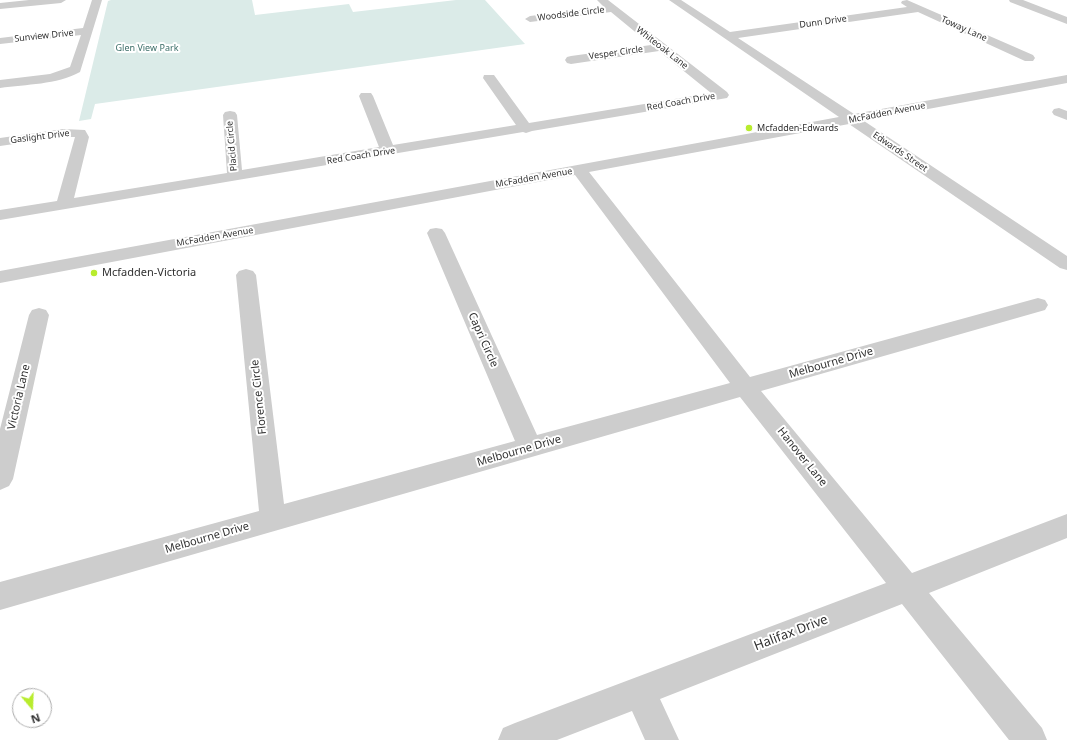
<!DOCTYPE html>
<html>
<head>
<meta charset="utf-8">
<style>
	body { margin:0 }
	#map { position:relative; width:1067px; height:740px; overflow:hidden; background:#fff; font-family:"Noto Sans",sans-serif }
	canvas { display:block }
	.north { position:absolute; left:12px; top:688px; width:40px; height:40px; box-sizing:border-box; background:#fff; border:1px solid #acacac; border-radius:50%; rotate:161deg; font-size:11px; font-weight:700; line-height:16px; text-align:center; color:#303030 }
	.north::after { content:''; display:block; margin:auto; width:14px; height:18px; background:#b8ec2d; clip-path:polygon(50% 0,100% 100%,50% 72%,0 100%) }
</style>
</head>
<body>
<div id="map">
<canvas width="1067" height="740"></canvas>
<div class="north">N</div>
</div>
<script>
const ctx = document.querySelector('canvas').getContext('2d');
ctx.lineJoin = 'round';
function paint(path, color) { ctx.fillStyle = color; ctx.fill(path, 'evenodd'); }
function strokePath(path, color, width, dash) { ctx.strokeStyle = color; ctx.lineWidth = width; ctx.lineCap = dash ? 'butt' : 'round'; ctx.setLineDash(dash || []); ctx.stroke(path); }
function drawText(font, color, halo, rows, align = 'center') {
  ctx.font = font + ' "Noto Sans",sans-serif'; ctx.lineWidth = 4; ctx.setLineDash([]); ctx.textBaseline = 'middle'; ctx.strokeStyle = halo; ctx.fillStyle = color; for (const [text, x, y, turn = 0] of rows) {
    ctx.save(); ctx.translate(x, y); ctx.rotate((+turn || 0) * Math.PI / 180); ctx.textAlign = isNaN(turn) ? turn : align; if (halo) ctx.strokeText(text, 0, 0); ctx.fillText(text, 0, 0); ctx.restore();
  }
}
paint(new Path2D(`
	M 111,0 L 252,0 L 255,15 L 349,4 L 353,12 L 456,0 L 485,0 L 525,44 L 95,104 L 91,119 L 79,121 L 108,1 Z`), '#dbebe8');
paint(new Path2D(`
	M 29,0 L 66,0 L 61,3 L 0,9 L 0,3 Z
	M 92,0 L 102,0 L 80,72 C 56,85 27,84 0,88 L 0,80 L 50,74 L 70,67 L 81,35 L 0,44 L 0,38 L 83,28 Z
	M 597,0 L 608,0 L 727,92 L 729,95 L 727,98 L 532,131 L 526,133 L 523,132 L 0,220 L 0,210 L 57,201 L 75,137 L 63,137 L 0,146 L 0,138 L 63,129 L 85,130 L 89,137 L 74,198 L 227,173 L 223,115 L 225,112 L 230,111 L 235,112 L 237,115 L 242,170 L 379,147 L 359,96 L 361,93 L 371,93 L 373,96 L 393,145 L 516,125 L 483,78 L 484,75 L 494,75 L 529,123 L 711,93 L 659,51 L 571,64 L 567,63 L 565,60 L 567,57 L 571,56 L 651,45 L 611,12 L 530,22 L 525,19 L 530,16 L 604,7 Z
	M 669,0 L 681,0 L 730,32 L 907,7 L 901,3 L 902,1 L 907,0 L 1033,55 L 1035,58 L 1033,61 L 1025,61 L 918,12 L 738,38 L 854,114 L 1067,75 L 1067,83 L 864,121 L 1067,256 L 1067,270 L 1060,268 L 849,124 L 589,172 L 750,377 L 1038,298 L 1045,300 L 1048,305 L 1045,310 L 761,391 L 912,573 L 1067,514 L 1067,538 L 929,593 L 1042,728 L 1047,740 L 1009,740 L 902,604 L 660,699 L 679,740 L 645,740 L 632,711 L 557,740 L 498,740 L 503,728 L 515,723 L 886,583 L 740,397 L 0,610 L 0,582 L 259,511 L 236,275 L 239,271 L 246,269 L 253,271 L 256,275 L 284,504 L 515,441 L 427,233 L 430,229 L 436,228 L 442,229 L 445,233 L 537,435 L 730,383 L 575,175 L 0,283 L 0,271 L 839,117 Z
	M 1009,0 L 1023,0 L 1067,17 L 1067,24 L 1010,2 Z
	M 1059,108 L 1067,111 L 1067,120 L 1054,115 L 1052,112 L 1054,109 Z
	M 39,308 L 46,310 L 49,315 L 13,479 L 9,486 L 0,490 L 0,429 L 29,315 L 32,310 Z`), '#cdcdcd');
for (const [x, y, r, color] of [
	[749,128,4,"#b8ec2d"],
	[94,273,4,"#b8ec2d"]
]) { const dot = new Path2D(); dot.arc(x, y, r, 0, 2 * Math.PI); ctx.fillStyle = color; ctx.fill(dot); strokePath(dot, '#fff', 1.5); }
drawText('9px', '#303030', '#fff', [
	["Woodside Circle",571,14,-7],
	["Dunn Drive",823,22,-8],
	["Toway Lane",964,29,24],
	["Sunview Drive",44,36,-6],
	["Whiteoak Lane",662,48,38],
	["Vesper Circle",616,53,-8],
	["Red Coach Drive",681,102,-10],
	["McFadden Avenue",887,113,-11],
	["Gaslight Drive",40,137,-7],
	["Placid Circle",232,146,-95],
	["Edwards Street",900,152,34],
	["Red Coach Drive",361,156,-9],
	["McFadden Avenue",534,178,-10],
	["McFadden Avenue",215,237,-10]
]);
drawText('9px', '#3b6e68', '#fff', [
	["Glen View Park",147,48]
]);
drawText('9px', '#303030', '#fff', [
	["Mcfadden-Edwards",757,128]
], 'left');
drawText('11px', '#303030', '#fff', [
	["Mcfadden-Victoria",102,273]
], 'left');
drawText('11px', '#303030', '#fff', [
	["Capri Circle",483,340,66],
	["Melbourne Drive",831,363,-16],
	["Victoria Lane",19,397,-77],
	["Florence Circle",259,397,-96],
	["Melbourne Drive",519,451,-16],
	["Hanover Lane",802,457,51],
	["Melbourne Drive",207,538,-16]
]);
drawText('13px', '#303030', '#fff', [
	["Halifax Drive",791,633,-21]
]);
</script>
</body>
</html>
